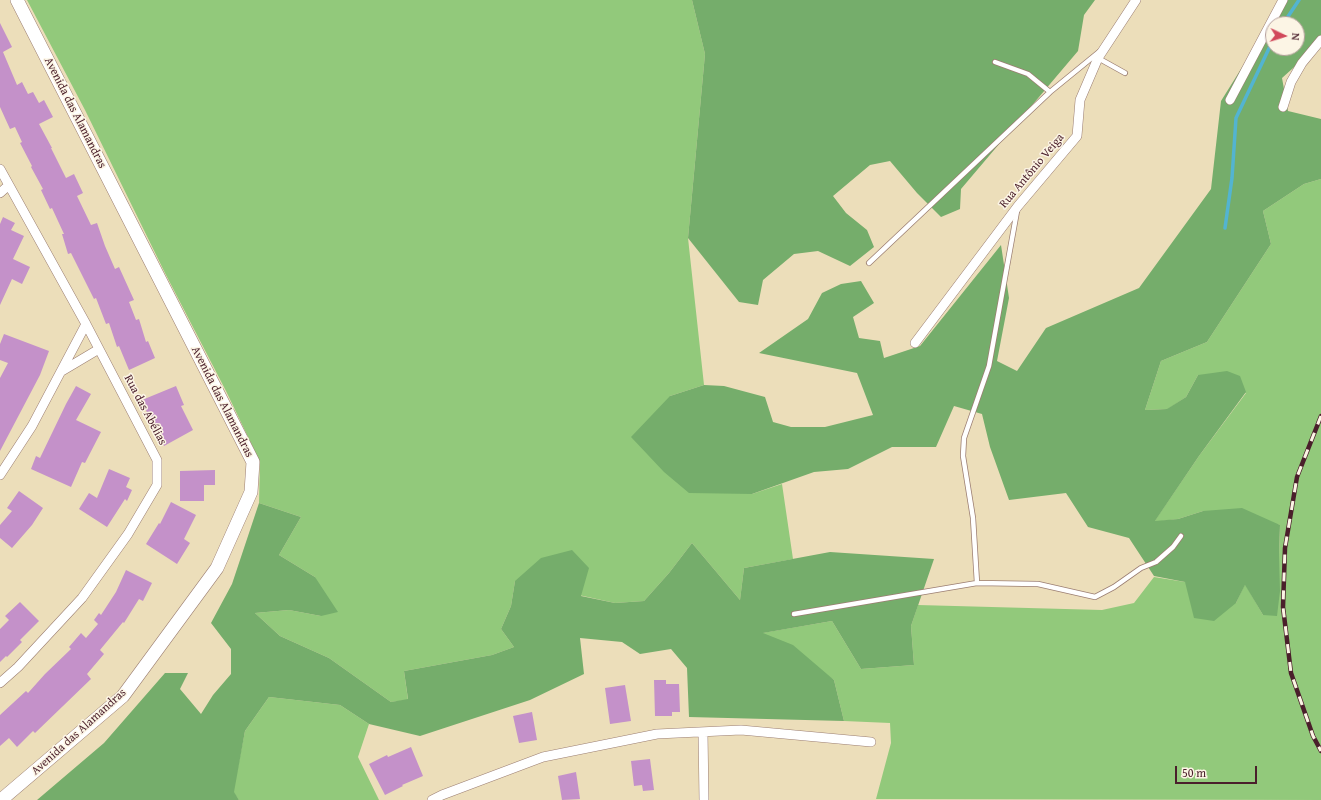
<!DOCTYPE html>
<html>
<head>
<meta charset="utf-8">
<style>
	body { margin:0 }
	#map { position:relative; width:1321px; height:800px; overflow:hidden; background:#ecdeba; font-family:"Gentium Book Plus",serif }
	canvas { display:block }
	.north { position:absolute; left:1265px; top:16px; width:40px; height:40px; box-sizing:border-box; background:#fcf5e5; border:1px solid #b59f9b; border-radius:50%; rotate:94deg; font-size:11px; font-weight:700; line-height:16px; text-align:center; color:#4a1f2b }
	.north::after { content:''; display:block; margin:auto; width:14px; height:18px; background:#d1495b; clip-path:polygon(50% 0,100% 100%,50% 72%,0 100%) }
	.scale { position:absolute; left:1175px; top:766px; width:82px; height:18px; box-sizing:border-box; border:2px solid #4a1f2b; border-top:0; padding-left:5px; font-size:12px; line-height:14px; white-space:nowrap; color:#4a1f2b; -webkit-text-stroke:3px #fcf5e5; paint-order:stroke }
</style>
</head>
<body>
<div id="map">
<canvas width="1321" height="800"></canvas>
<div class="north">N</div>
<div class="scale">50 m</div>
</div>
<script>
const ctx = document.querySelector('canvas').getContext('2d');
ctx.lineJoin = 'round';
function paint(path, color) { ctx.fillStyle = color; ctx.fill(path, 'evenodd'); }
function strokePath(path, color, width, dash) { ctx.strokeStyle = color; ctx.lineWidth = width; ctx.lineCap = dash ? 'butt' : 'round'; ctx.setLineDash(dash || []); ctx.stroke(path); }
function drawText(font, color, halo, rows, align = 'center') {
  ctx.font = font + ' "Gentium Book Plus",serif'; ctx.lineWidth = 3; ctx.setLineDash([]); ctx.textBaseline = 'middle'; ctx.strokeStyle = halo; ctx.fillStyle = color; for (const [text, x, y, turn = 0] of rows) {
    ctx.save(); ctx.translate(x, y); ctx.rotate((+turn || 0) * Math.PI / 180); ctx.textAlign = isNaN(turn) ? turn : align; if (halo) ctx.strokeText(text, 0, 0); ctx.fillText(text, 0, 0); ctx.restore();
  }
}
paint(new Path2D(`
	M 27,0 L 692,0 L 705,54 L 688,238 L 704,385 L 670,396 L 752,494 L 782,484 L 793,559 L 744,568 L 740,600 L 692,543 L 669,573 L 644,601 L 615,603 L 515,581 L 511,606 L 501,629 L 514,647 L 492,655 L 404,671 L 408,700 L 391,702 L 329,658 L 280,636 L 255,613 L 289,610 L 321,616 L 315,577 L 279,555 L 301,517 L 259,503 L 260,462 L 226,391 L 165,273 L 85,110 Z
	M 1321,179 L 1321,800 L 876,799 L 891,743 L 890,723 L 844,721 L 834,680 L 762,633 L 832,621 L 861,669 L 914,665 L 911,626 L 918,605 L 1102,610 L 1134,603 L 1154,577 L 1185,582 L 1236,603 L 1245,584 L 1263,615 L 1279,555 L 1280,525 L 1203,511 L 1178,519 L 1154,522 L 1199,456 L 1246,393 L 1198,375 L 1186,397 L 1168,409 L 1145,410 L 1161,361 L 1207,342 L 1271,244 L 1263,211 L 1304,184 Z
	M 269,697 L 340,705 L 369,724 L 358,757 L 379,800 L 239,800 L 233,792 L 245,731 Z`), '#92c97b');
paint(new Path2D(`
	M 692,0 L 1095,0 L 1084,15 L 1078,51 L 961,189 L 960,209 L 941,217 L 917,193 L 890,161 L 870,165 L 833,196 L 846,213 L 867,230 L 874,247 L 850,266 L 818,251 L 794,254 L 763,280 L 758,305 L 739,302 L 688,238 L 705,54 Z
	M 1284,0 L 1321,0 L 1321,43 L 1282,78 L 1288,111 L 1321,119 L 1321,179 L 1304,184 L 1263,211 L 1271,244 L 1207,342 L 1161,361 L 1145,410 L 1167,409 L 1186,397 L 1198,375 L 1227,371 L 1240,376 L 1246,392 L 1199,456 L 1155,521 L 1178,519 L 1203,511 L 1242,508 L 1280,525 L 1279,555 L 1280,591 L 1277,616 L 1263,615 L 1245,585 L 1236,603 L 1214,621 L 1194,618 L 1185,582 L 1154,576 L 1129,538 L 1088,527 L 1066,493 L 1009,500 L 990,447 L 982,414 L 954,406 L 936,447 L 892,447 L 848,469 L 814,472 L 752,494 L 689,493 L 664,472 L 631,437 L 670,396 L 704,385 L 724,386 L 765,397 L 773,422 L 791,427 L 825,427 L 873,415 L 857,373 L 759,353 L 808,319 L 822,293 L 841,284 L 861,281 L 874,303 L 853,317 L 859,338 L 880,341 L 884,358 L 920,346 L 1001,245 L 1009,298 L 997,361 L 1017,371 L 1046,328 L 1139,288 L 1211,189 L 1221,101 ZM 1273,24 L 1297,24 L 1297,48 L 1273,48 Z
	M 259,503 L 301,517 L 279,555 L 315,577 L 338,612 L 321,616 L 289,610 L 255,613 L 280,636 L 329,658 L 391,702 L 408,699 L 404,671 L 492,655 L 514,647 L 501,629 L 511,606 L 515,581 L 541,558 L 572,550 L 589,568 L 581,596 L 615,603 L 644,601 L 669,573 L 692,543 L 740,600 L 744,568 L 830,552 L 934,559 L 911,626 L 914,665 L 861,669 L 832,621 L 763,633 L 793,645 L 834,680 L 844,721 L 689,717 L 687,668 L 671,649 L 640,654 L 622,642 L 580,638 L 584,674 L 530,700 L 420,736 L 369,724 L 340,705 L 269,697 L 245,731 L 234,792 L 239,800 L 37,800 L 104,743 L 165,673 L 188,673 L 180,689 L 201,714 L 213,695 L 231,674 L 231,649 L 211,623 L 232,584 Z`), '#75ad6b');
strokePath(new Path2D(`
	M 1283,24 L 1299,0
	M 1225,228 L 1232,178 L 1236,118 L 1273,40`), '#53b4d1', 3.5);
paint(new Path2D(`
	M 0,23 L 12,47 L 3,52 L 17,85 L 22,82 L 28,94 L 33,92 L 39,103 L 44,100 L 53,117 L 39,124 L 52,148 L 51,148 L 66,178 L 74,174 L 83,193 L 77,196 L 91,225 L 97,223 L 105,246 L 115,269 L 119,267 L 134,300 L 129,302 L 136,320 L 139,319 L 146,342 L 148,341 L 155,358 L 129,370 L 119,346 L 117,347 L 109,323 L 106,324 L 96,298 L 94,299 L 71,253 L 68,254 L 62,234 L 64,234 L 52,208 L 50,209 L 41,190 L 43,189 L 31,167 L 32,166 L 20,143 L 22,142 L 15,127 L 10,129 L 0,107 Z
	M 3,217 L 15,223 L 11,230 L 24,236 L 13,259 L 30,267 L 22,284 L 12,279 L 0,305 L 0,224 Z
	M 4,334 L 49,351 L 40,375 L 0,451 L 0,378 L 8,363 L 0,360 L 0,344 Z
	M 76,386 L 91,394 L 76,420 L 101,432 L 85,463 L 82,462 L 71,487 L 31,469 L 36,456 L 40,458 L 66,404 Z
	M 176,386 L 184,405 L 181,406 L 193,430 L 164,446 L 150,420 L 142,400 Z
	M 109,469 L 130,478 L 126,487 L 132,490 L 127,501 L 125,499 L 107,527 L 79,509 L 89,493 L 97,498 Z
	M 215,470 L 215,485 L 204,485 L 204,501 L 180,501 L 180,471 Z
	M 19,491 L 43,508 L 32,525 L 12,548 L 0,538 L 0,525 L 12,511 L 7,508 Z
	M 171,502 L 196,515 L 184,539 L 190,543 L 177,564 L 146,544 L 159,523 L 160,524 Z
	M 126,570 L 152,583 L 143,601 L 139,599 L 124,623 L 123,622 L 100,650 L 104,654 L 87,674 L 91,679 L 35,733 L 33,731 L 17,747 L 9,738 L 0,746 L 0,715 L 26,691 L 28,693 L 45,674 L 71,649 L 69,647 L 81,633 L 86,638 L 98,624 L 94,620 L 99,613 L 101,615 L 116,592 Z
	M 20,602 L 39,621 L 20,640 L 22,642 L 7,657 L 6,656 L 0,662 L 0,629 L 9,620 L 5,616 Z
	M 654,680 L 666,680 L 666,684 L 679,684 L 680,712 L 672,712 L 672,716 L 655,716 Z
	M 625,685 L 631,721 L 610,724 L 605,688 Z
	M 532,712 L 537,740 L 519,743 L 513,716 Z
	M 411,747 L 423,776 L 402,785 L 403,786 L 385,795 L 369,764 L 387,755 L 388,757 Z
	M 650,759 L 654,790 L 643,791 L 642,785 L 634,786 L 631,761 Z
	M 576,772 L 580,799 L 562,800 L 558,776 Z`), '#c491c9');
const lane = new Path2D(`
	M 1098,58 L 1125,73
	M 995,62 L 1028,74 L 1050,92
	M 869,263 L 1050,92 L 1099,52
	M 977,583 L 973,518 L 963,456 L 964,438 L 989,366 L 1017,211
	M 794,614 L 977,583 L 1038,584 L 1095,597 L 1114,587 L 1141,568 L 1156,562 L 1173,547 L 1181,536`);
const street = new Path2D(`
	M 1230,100 L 1283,0
	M 1283,107 L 1291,82 L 1302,63 L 1321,40
	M 0,169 L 86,324 L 157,460 L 157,485 L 128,534 L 82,598 L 18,667 L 0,683
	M 0,193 L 9,185
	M 915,343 L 1018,206 L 1077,136 L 1080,100 L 1098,58 L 1136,0
	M 62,371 L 99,349
	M 0,475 L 32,426 L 86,324
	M 703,732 L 704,800
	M 432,800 L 442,795 L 543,757 L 657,734 L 741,730 L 871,742`);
const secondary = new Path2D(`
	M 1,800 L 123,696 L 217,568 L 251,492 L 253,462 L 17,0`);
strokePath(lane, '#9b7e72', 6);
strokePath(street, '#9b7e72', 10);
strokePath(secondary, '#9b7e72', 14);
strokePath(lane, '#fff', 4.5);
strokePath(street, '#fff', 9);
strokePath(secondary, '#fff', 13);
const rail = new Path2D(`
	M 1321,416 L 1297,477 L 1285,548 L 1283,607 L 1291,673 L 1313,736 L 1321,751`);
strokePath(rail, '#4a1f2b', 4.5);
strokePath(rail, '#fcf5e5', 3, [9]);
drawText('12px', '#4a1f2b', '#fcf5e5', [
	["Avenida das Alamandras",75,113,63],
	["Rua Antônio Veiga",1032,171,-50],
	["Avenida das Alamandras",222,402,63],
	["Rua das Abélias",145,410,62],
	["Avenida das Alamandras",79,732,-42]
]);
</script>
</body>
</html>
